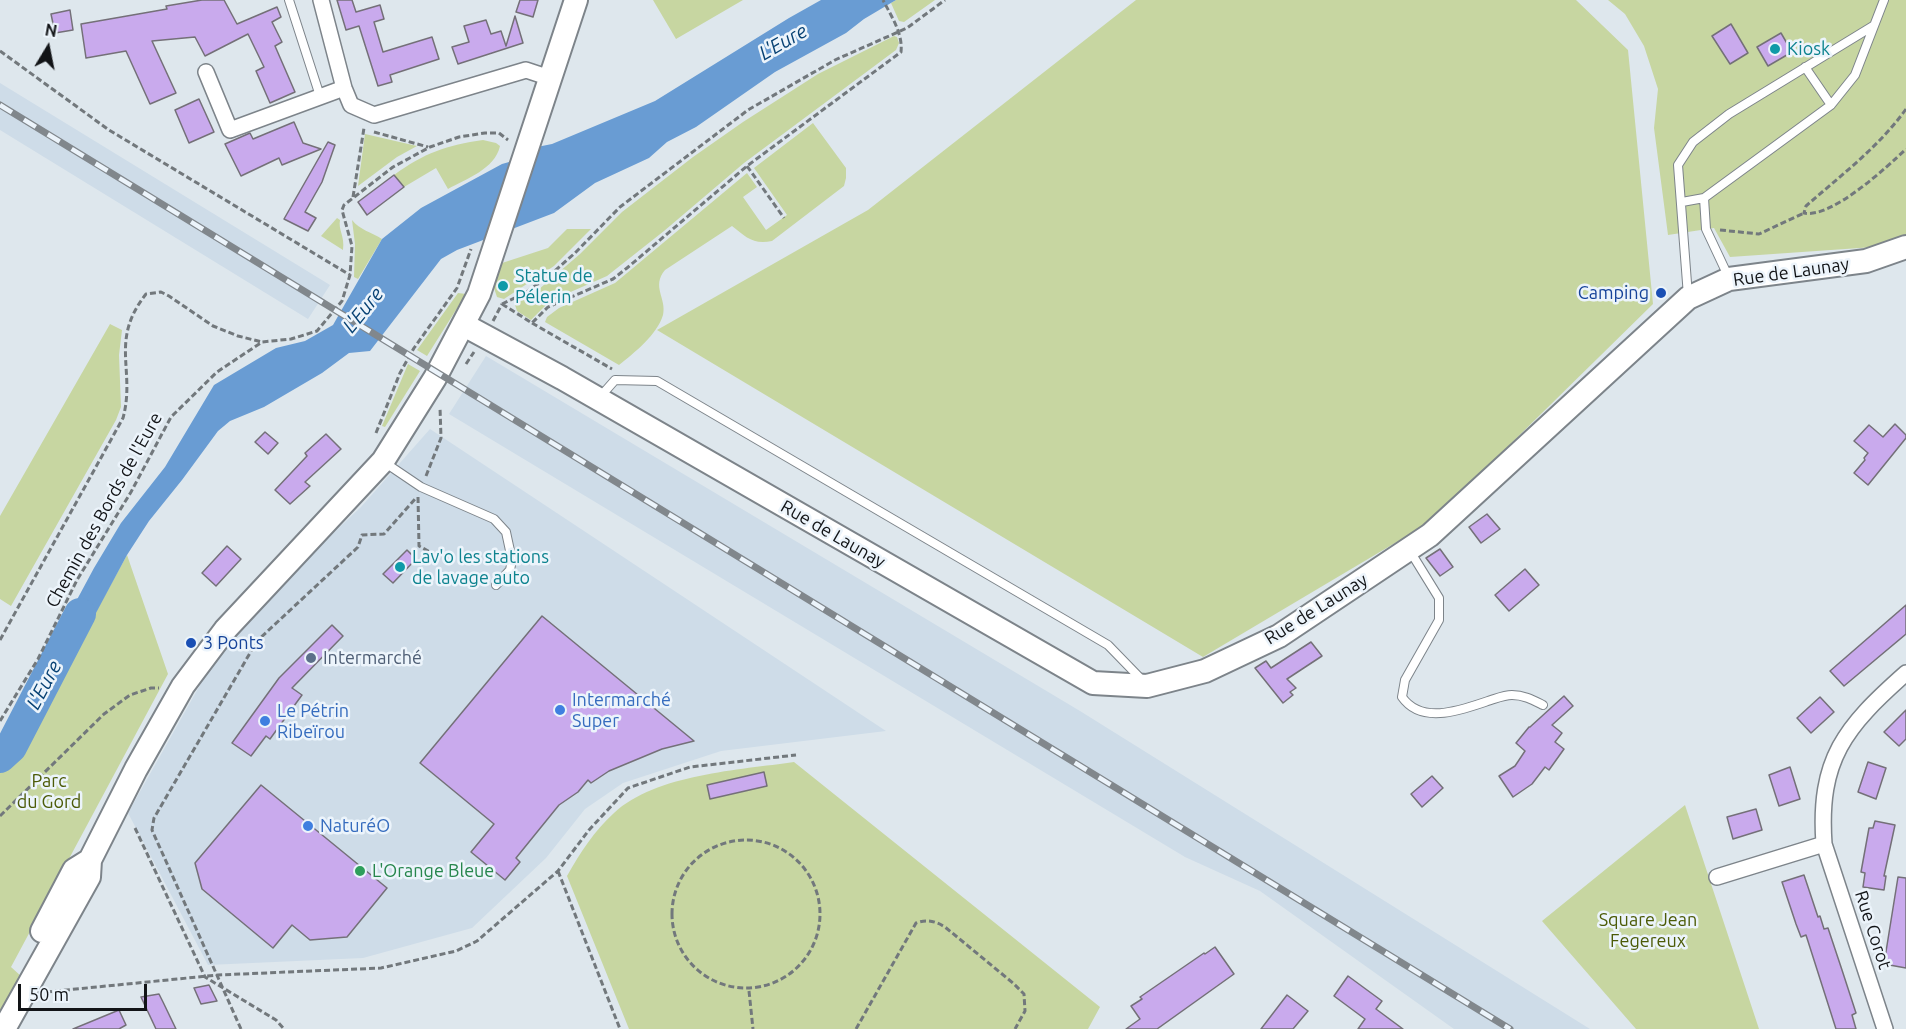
<!DOCTYPE html>
<html>
<head>
<meta charset="utf-8">
<style>
	body { margin:0 }
	#map { position:relative; width:1906px; height:1029px; overflow:hidden; background:#dee7ed; font-family:Ubuntu,sans-serif }
	canvas { display:block }
	.north { position:absolute; left:18px; top:18px; width:60px; height:60px; -webkit-text-stroke:4px #ecf4fb; paint-order:stroke; rotate:10deg; font-size:16px; font-weight:700; line-height:24px; text-align:center; color:#121417 }
	.north::after { content:''; display:block; margin:auto; width:21px; height:27px; background:#121417; clip-path:polygon(50% 0,100% 100%,50% 72%,0 100%) }
	.scale { position:absolute; left:18px; top:984px; width:129px; height:27px; box-sizing:border-box; border:3px solid #121417; border-top:0; padding-left:8px; font-size:18px; line-height:21px; white-space:nowrap; color:#121417; -webkit-text-stroke:4px #ecf4fb; paint-order:stroke }
</style>
</head>
<body>
<div id="map">
<canvas width="1906" height="1029"></canvas>
<div class="north">N</div>
<div class="scale">50 m</div>
</div>
<script>
const ctx = document.querySelector('canvas').getContext('2d');
ctx.lineJoin = 'round';
function paint(path, color) { ctx.fillStyle = color; ctx.fill(path, 'evenodd'); }
function strokePath(path, color, width, dash) { ctx.strokeStyle = color; ctx.lineWidth = width; ctx.lineCap = dash ? 'butt' : 'round'; ctx.setLineDash(dash || []); ctx.stroke(path); }
function drawText(font, color, halo, rows, align = 'center') {
  ctx.font = font + ' Ubuntu,sans-serif'; ctx.lineWidth = 5; ctx.setLineDash([]); ctx.textBaseline = 'middle'; ctx.strokeStyle = halo; ctx.fillStyle = color; for (const [text, x, y, turn = 0] of rows) {
    ctx.save(); ctx.translate(x, y); ctx.rotate((+turn || 0) * Math.PI / 180); ctx.textAlign = isNaN(turn) ? turn : align; if (halo) ctx.strokeText(text, 0, 0); ctx.fillText(text, 0, 0); ctx.restore();
  }
}
paint(new Path2D(`
	M 0,83 L 330,285 L 308,319 L 0,130 Z
	M 486,356 L 1080,711 L 1590,1029 L 1454,1029 L 1260,891 L 1185,857 L 449,414 Z
	M 430,429 L 886,731 L 721,751 L 623,783 L 585,809 L 546,858 L 472,928 L 363,958 L 208,965 L 128,813 L 213,662 L 272,591 L 361,507 Z`), '#cedce8');
paint(new Path2D(`
	M 653,0 L 743,0 L 676,39 Z
	M 896,0 L 935,0 L 904,22 L 899,21 L 891,3 Z
	M 1136,0 L 1576,0 L 1628,50 L 1653,304 L 1432,521 L 1203,657 L 657,330 L 868,210 Z
	M 1608,0 L 1906,0 L 1906,235 L 1874,247 L 1730,257 L 1714,228 L 1668,235 L 1654,128 L 1658,89 L 1644,46 L 1625,14 Z
	M 894,36 L 897,37 L 899,43 L 896,50 L 744,163 L 664,231 L 607,276 L 550,301 L 531,320 L 517,311 L 515,305 L 519,301 L 538,290 L 580,254 L 622,212 L 693,157 L 743,122 L 818,74 Z
	M 813,123 L 846,168 L 846,178 L 844,186 L 772,241 C 753,245 746,237 732,226 L 665,270 C 651,287 667,298 663,315 C 657,335 634,353 619,365 L 545,322 L 547,317 L 559,308 L 615,283 L 747,173 L 757,187 L 743,197 L 766,230 L 787,215 L 754,168 Z
	M 365,134 L 417,146 L 397,157 L 358,186 Z
	M 483,140 L 496,143 L 500,146 C 495,169 466,179 448,189 L 436,168 L 404,187 L 394,175 C 424,153 447,145 483,140 Z
	M 337,218 L 340,220 C 338,230 345,236 343,250 L 321,236 Z
	M 352,220 C 360,230 371,232 382,239 L 358,279 L 354,277 L 355,244 Z
	M 567,229 L 591,229 L 554,266 L 504,299 L 497,297 L 493,285 L 499,264 L 548,248 Z
	M 458,293 L 466,294 L 427,356 L 417,350 Z
	M 110,324 L 122,330 L 119,355 L 121,407 L 116,420 L 11,606 L 0,599 L 0,516 Z
	M 408,364 L 420,371 L 385,427 L 382,426 Z
	M 127,555 L 168,674 L 11,967 L 22,977 L 0,1012 L 0,769 L 18,754 Z
	M 794,762 L 1100,1007 L 1088,1029 L 629,1029 L 567,876 C 580,853 594,831 614,813 C 656,774 740,770 794,762 Z
	M 1685,805 L 1759,1029 L 1636,1029 L 1542,921 Z`), '#c7d6a1');
paint(new Path2D(`
	M 821,0 L 896,0 L 864,19 L 846,33 L 775,72 L 696,127 L 667,142 L 649,158 L 595,183 L 554,213 L 457,250 L 441,259 L 370,351 L 349,353 L 322,373 L 264,407 L 230,421 L 218,431 L 182,480 L 149,521 L 127,555 L 73,656 L 51,648 L 94,568 L 121,523 L 165,467 L 214,385 L 276,348 L 305,341 L 333,325 L 382,239 L 421,208 L 502,164 L 509,162 L 527,149 L 552,144 L 655,101 L 789,18 Z
	M 49,654 L 71,659 L 18,754 L 0,769 L 0,744 Z`), '#699cd3');
strokePath(new Path2D(`
	M 0,757 L 11,747 L 80,614`), '#699cd3', 32);
const building = new Path2D(`
	M 202,0 L 224,0 L 237,24 L 277,7 L 281,17 L 272,22 L 282,42 L 275,46 L 295,92 L 270,103 L 256,71 L 264,67 L 248,34 L 205,56 L 195,37 L 152,41 L 176,93 L 150,104 L 126,51 L 86,58 L 81,24 L 167,9 L 166,6 Z
	M 337,0 L 352,0 L 356,12 L 380,5 L 384,19 L 374,22 L 383,52 L 432,37 L 439,59 L 390,75 L 392,82 L 378,86 L 359,26 L 346,30 Z
	M 520,0 L 538,0 L 533,17 L 516,12 Z
	M 70,10 L 73,30 L 55,33 L 51,14 Z
	M 515,16 L 523,43 L 458,64 L 452,47 L 469,42 L 464,26 L 486,20 L 491,34 L 501,31 L 506,46 Z
	M 1731,24 L 1748,53 L 1730,64 L 1712,36 Z
	M 1781,33 L 1792,52 L 1768,66 L 1757,47 Z
	M 199,99 L 214,132 L 189,143 L 175,110 Z
	M 294,122 L 303,143 L 321,149 L 282,165 L 279,158 L 241,176 L 225,144 L 250,133 L 253,139 Z
	M 328,142 L 335,145 L 322,182 L 305,212 L 316,218 L 308,231 L 284,219 Z
	M 394,175 L 404,187 L 367,215 L 358,202 Z
	M 1895,424 L 1906,435 L 1906,438 L 1868,485 L 1854,473 L 1865,460 L 1864,458 L 1868,453 L 1854,441 L 1869,425 L 1883,437 Z
	M 265,432 L 278,443 L 268,454 L 255,442 Z
	M 326,434 L 341,449 L 305,482 L 310,486 L 290,504 L 275,490 L 307,456 L 305,453 Z
	M 1487,514 L 1500,529 L 1481,543 L 1469,527 Z
	M 227,546 L 241,559 L 216,586 L 202,573 Z
	M 1440,549 L 1453,567 L 1440,576 L 1426,558 Z
	M 407,550 L 416,559 L 393,583 L 383,574 Z
	M 1525,569 L 1539,585 L 1509,611 L 1495,595 Z
	M 1906,605 L 1906,634 L 1844,686 L 1830,671 Z
	M 542,616 L 694,741 L 662,749 L 609,771 L 591,783 L 588,780 L 578,792 L 559,805 L 516,858 L 520,862 L 505,880 L 471,852 L 494,824 L 420,763 Z
	M 332,625 L 343,636 L 292,688 L 302,695 L 270,739 L 266,736 L 251,756 L 232,743 L 279,678 Z
	M 1311,642 L 1322,656 L 1287,679 L 1296,688 L 1290,692 L 1293,695 L 1283,703 L 1255,668 L 1266,661 L 1271,668 Z
	M 1564,696 L 1573,706 L 1552,725 L 1562,733 L 1555,742 L 1564,749 L 1549,770 L 1545,767 L 1532,784 L 1513,797 L 1499,776 L 1515,766 L 1525,751 L 1516,743 L 1529,727 L 1530,727 Z
	M 1820,697 L 1834,712 L 1811,733 L 1797,718 Z
	M 1906,710 L 1906,739 L 1899,746 L 1884,732 Z
	M 1868,762 L 1886,768 L 1876,799 L 1858,792 Z
	M 1790,767 L 1800,799 L 1779,806 L 1769,775 Z
	M 764,772 L 767,786 L 710,799 L 707,785 Z
	M 1432,776 L 1443,788 L 1422,807 L 1411,794 Z
	M 261,785 L 387,888 L 347,937 L 310,940 L 292,925 L 273,948 L 202,889 L 195,863 Z
	M 1756,809 L 1762,830 L 1733,839 L 1727,817 Z
	M 1875,821 L 1895,825 L 1884,876 L 1886,876 L 1884,890 L 1863,887 L 1865,873 L 1861,872 L 1869,828 L 1873,828 Z
	M 1804,875 L 1818,917 L 1820,916 L 1824,929 L 1828,928 L 1842,970 L 1856,1013 L 1852,1015 L 1856,1029 L 1836,1029 L 1806,935 L 1801,937 L 1796,924 L 1782,882 Z
	M 1898,877 L 1906,878 L 1906,968 L 1884,964 Z
	M 1215,947 L 1234,974 L 1157,1029 L 1126,1029 L 1140,1019 L 1131,1006 L 1142,999 L 1140,997 L 1204,953 L 1205,954 Z
	M 1348,976 L 1382,1001 L 1376,1009 L 1403,1029 L 1358,1029 L 1365,1019 L 1334,996 Z
	M 209,985 L 217,1001 L 201,1004 L 194,988 Z
	M 159,994 L 163,1002 L 176,1029 L 156,1029 L 141,997 Z
	M 1287,995 L 1308,1011 L 1293,1029 L 1261,1029 Z
	M 119,1010 L 126,1025 L 119,1029 L 73,1029 Z`);
paint(building, '#c9aaed');
strokePath(building, '#747078', 1.5);
const lane = new Path2D(`
	M 289,0 L 320,96
	M 1805,67 L 1831,105
	M 1682,202 L 1704,198
	M 1729,278 L 1706,229 L 1704,198 L 1831,105 L 1855,75 L 1884,0
	M 1688,296 L 1678,165 L 1693,142 L 1729,114 L 1873,26
	M 600,397 L 615,380 L 657,381 L 1108,645 L 1142,680
	M 384,462 L 421,487 L 494,519 L 506,532 L 512,560 L 510,570 L 496,585
	M 1410,551 L 1439,598 L 1439,620 L 1405,680 L 1402,697 C 1423,727 1466,708 1494,699 C 1500,697 1506,695 1512,695 C 1524,695 1533,700 1543,705`);
const street = new Path2D(`
	M 321,0 L 344,88 L 351,105 L 374,115 L 526,70 L 550,78
	M 206,72 L 230,130 L 344,88
	M 1717,877 L 1824,844
	M 1885,1029 L 1824,844 C 1818,759 1845,727 1906,673`);
const secondary = new Path2D(`
	M 464,325 L 562,378 L 1093,683 L 1147,686 L 1205,671 L 1279,636 L 1430,535 L 1688,298 L 1729,279 L 1866,261 L 1906,247
	M 42,931 L 74,870 L 90,860
	M 4,1029 L 89,877 L 90,860 L 136,769 L 183,686 L 225,630 L 383,461 L 435,378 L 479,294 L 576,0`);
strokePath(lane, '#7d848a', 10);
strokePath(street, '#7d848a', 18);
strokePath(secondary, '#7d848a', 26);
strokePath(new Path2D(`
	M 0,51 L 109,130 L 350,275
	M 1906,109 C 1879,147 1840,176 1806,206 L 1804,213 C 1831,219 1887,167 1906,149
	M 374,132 L 428,147
	M 747,166 L 784,218
	M 353,197 L 364,128
	M 1720,230 L 1759,234 L 1804,213
	M 502,304 L 532,323 L 548,307 L 613,279 L 627,268 L 747,166 L 901,52 C 903,33 891,16 883,0
	M 502,304 L 525,293 L 548,277 L 575,253 L 620,207 L 748,110 L 835,60 L 907,28 L 945,0
	M 493,321 L 502,304
	M 532,323 L 612,369
	M 466,364 L 474,352
	M 376,433 L 400,373 L 414,348 L 457,288 L 471,249
	M 426,476 L 441,438 L 440,407
	M 418,497 L 419,546 L 437,556
	M 0,640 L 123,418 C 136,370 109,341 146,294 L 161,292 L 169,296 L 213,326 L 238,336 L 262,342
	M 0,721 L 38,659 L 77,580 L 131,492 L 171,417 L 217,372 L 262,342 L 291,339 L 317,331 L 342,301 L 350,275 L 352,246 L 342,210 L 344,205 L 393,167 L 430,147 L 459,137 L 485,133 L 499,133 L 508,140
	M 0,816 L 104,714 L 130,695 L 151,688 L 159,688
	M 135,828 L 205,977 L 276,1020 L 284,1029
	M672 914a74 74 0 1 1 148 0a74 74 0 1 1-148 0Z
	M 558,871 L 620,1029
	M 749,991 L 753,1029
	M 46,992 L 218,975 L 381,968 L 456,951 L 477,941 L 558,871 L 589,830 L 628,788 L 690,767 L 796,755
	M 241,1029 L 152,830 L 154,818 L 257,641 L 358,547 L 362,535 L 384,534 L 416,498
	M 856,1029 L 916,923 C 927,919 935,921 945,927 L 1013,983 L 1024,994 L 1025,1011 L 1015,1029`), '#72787c', 3, [6, 3]);
strokePath(lane, '#fff', 8);
strokePath(street, '#fff', 15);
strokePath(secondary, '#fff', 22);
const rail = new Path2D(`
	M 0,105 L 1510,1029`);
strokePath(rail, '#81878c', 7);
strokePath(rail, '#ecf4fb', 4.5, [14]);
for (const [x, y, r, color] of [
	[1775,49,6,"#0f9aa8"],
	[503,286,6,"#0f9aa8"],
	[1661,293,6,"#1a4fb4"],
	[400,567,6,"#0f9aa8"],
	[191,643,6,"#1a4fb4"],
	[311,658,6,"#5c6f8a"],
	[560,710,6,"#3f7fe0"],
	[265,721,6,"#3f7fe0"],
	[308,826,6,"#3f7fe0"],
	[360,871,6,"#2e9e5b"]
]) { const dot = new Path2D(); dot.arc(x, y, r, 0, 2 * Math.PI); ctx.fillStyle = color; ctx.fill(dot); strokePath(dot, '#ecf4fb', 2); }
drawText('18px', '#0d838f', '#ecf4fb', [
	["Kiosk",1787,49],
	["Statue de",515,276],
	["Pélerin",515,297],
	["Lav'o les stations",412,557],
	["de lavage auto",412,578]
], 'left');
drawText('18px', '#121417', '#ecf4fb', [
	["Rue de Launay",1791,272,-8],
	["Chemin des Bords de l'Eure",104,510,-61],
	["Rue de Launay",833,534,30],
	["Rue de Launay",1316,609,-32],
	["Rue Corot",1873,930,72]
]);
drawText('18px', '#164399', '#ecf4fb', [
	["Camping",1649,293],
	["3 Ponts",203,643,"left"]
], 'right');
drawText('18px', '#4e5e75', '#ecf4fb', [
	["Intermarché",323,658]
], 'left');
drawText('18px', '#366cbe', '#ecf4fb', [
	["Intermarché",572,700],
	["Super",572,721],
	["Le Pétrin",277,711],
	["Ribeïrou",277,732],
	["NaturéO",320,826]
], 'left');
drawText('18px', '#4c5b07', '#ecf4fb', [
	["Parc",49,781],
	["du Gord",49,802],
	["Square Jean",1648,920],
	["Fegereux",1648,941]
]);
drawText('18px', '#27864d', '#ecf4fb', [
	["L'Orange Bleue",372,871]
], 'left');
drawText('italic 20px', '#084274', '#ecf4fb', [
	["L'Eure",783,42,-30],
	["L'Eure",363,310,-51],
	["L'Eure",44,685,-62]
]);
</script>
</body>
</html>
